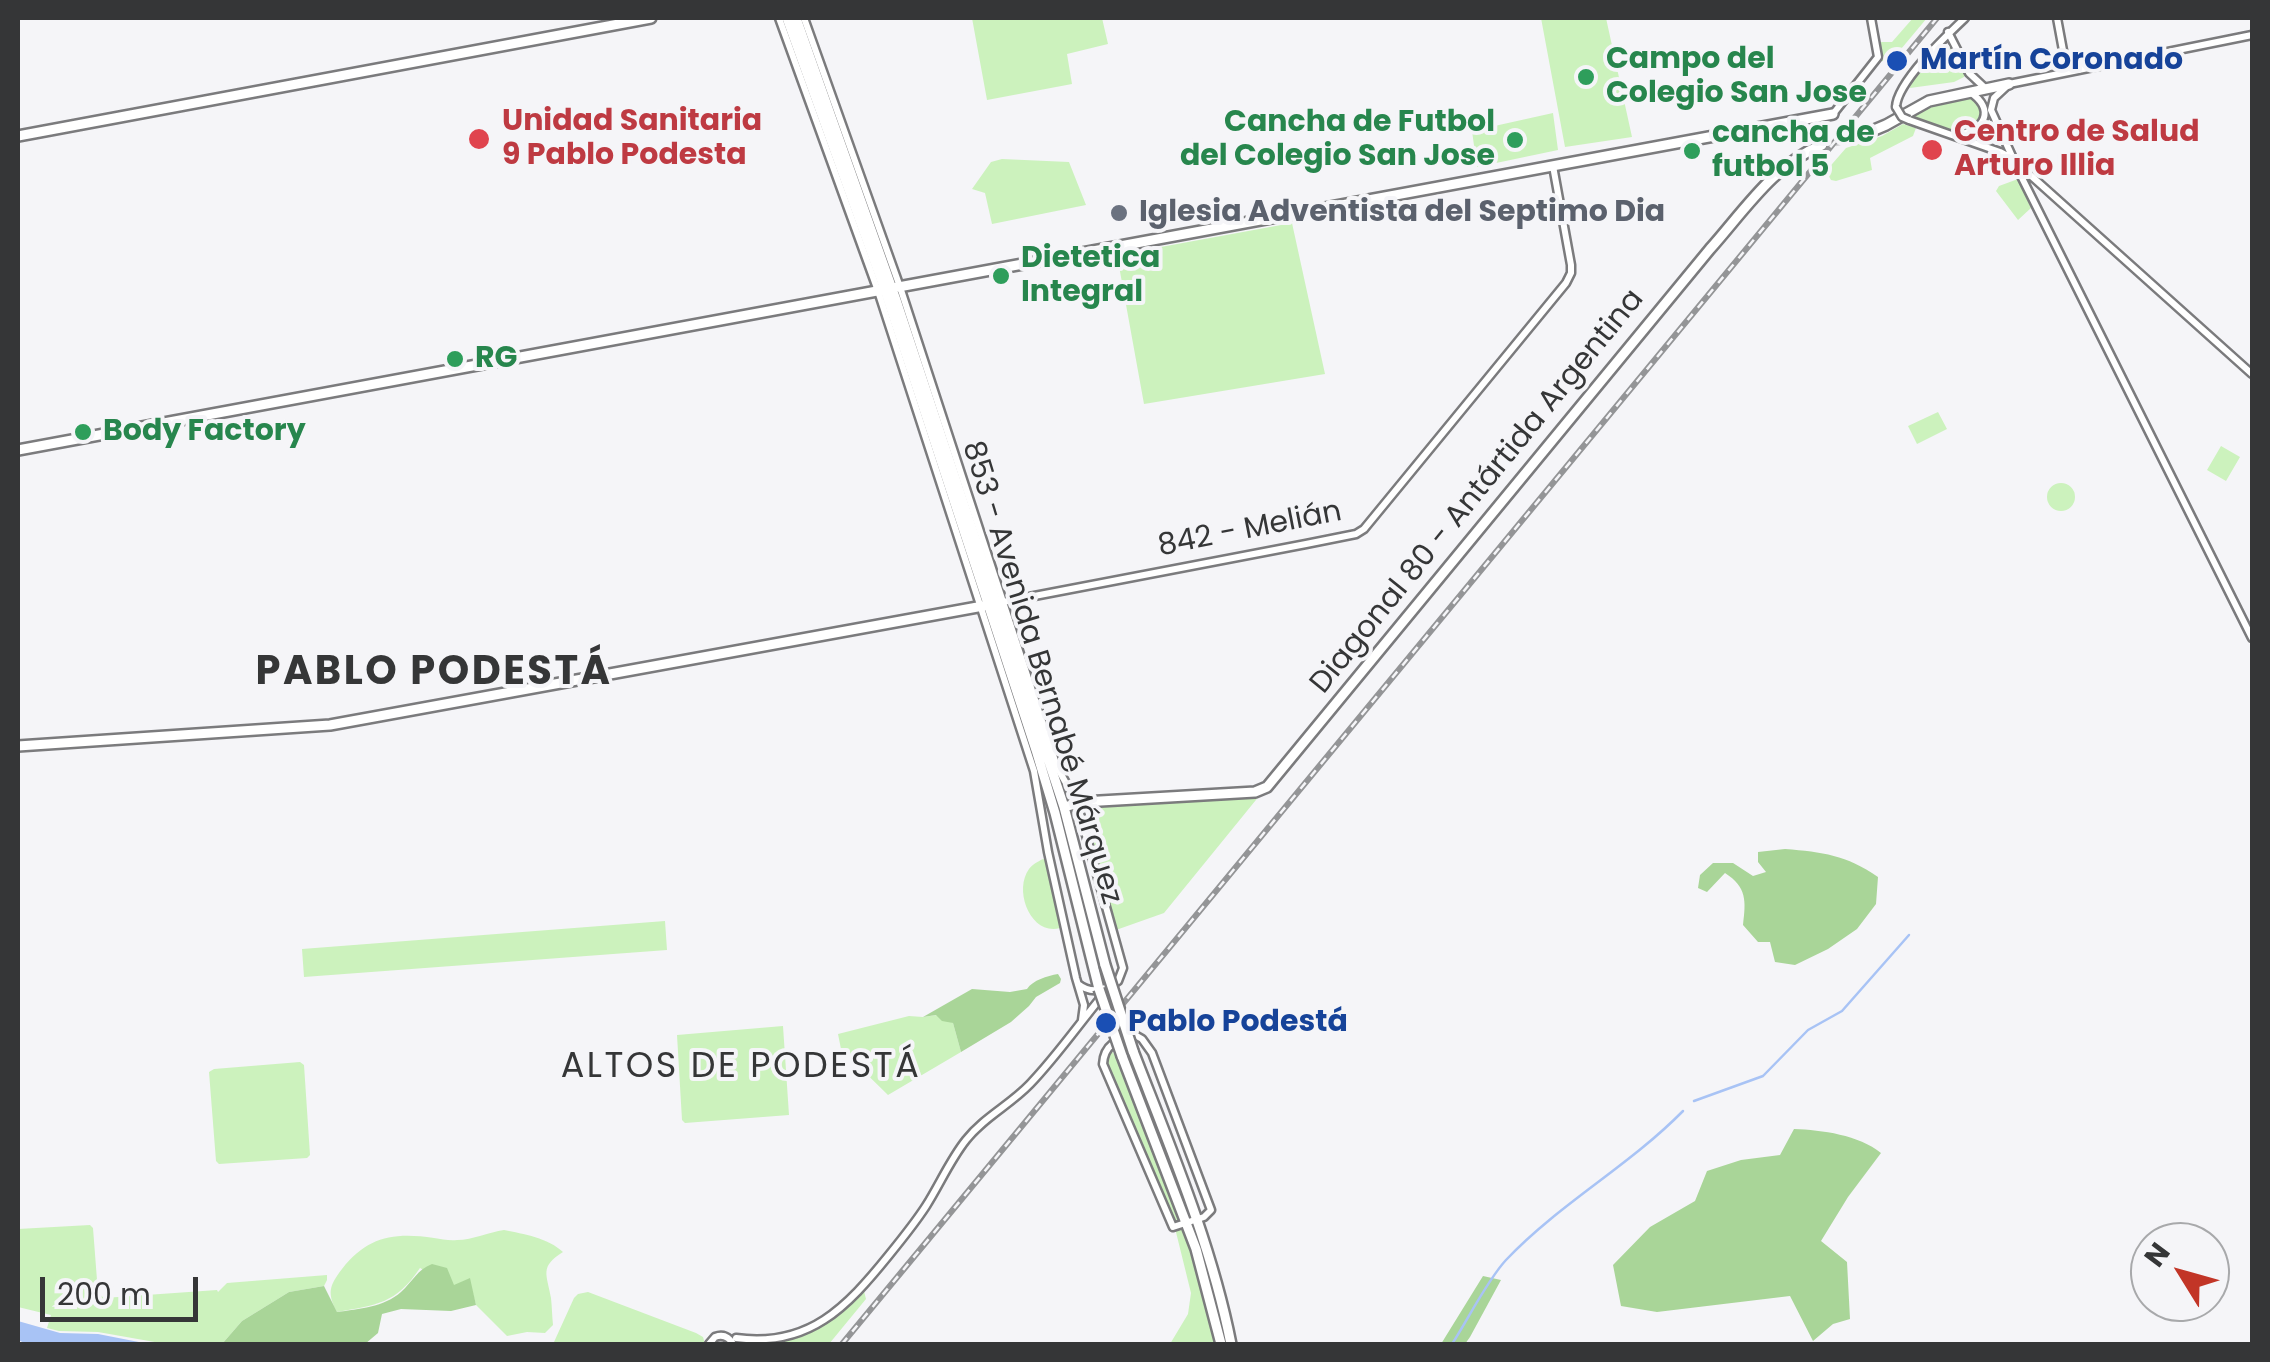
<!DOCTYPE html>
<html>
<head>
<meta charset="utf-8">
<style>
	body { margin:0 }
	#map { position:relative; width:2270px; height:1362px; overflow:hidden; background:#f5f5f8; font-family:Poppins,sans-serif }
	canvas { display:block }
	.frame { position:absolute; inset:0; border:20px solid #353637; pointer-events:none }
	.north { position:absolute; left:2130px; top:1222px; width:100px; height:100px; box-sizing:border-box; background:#f5f5f8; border:2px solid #a8a9ab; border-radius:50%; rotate:307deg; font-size:28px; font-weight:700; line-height:40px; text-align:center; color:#353637 }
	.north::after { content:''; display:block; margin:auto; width:35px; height:45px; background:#c23527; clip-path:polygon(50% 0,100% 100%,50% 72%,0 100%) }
	.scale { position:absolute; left:40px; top:1277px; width:158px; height:45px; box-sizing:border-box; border:5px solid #353637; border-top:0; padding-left:12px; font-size:30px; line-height:35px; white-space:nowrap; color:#353637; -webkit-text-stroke:8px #f5f5f8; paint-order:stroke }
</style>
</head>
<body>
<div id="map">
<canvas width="2270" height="1362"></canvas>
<div class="frame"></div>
<div class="north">N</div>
<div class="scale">200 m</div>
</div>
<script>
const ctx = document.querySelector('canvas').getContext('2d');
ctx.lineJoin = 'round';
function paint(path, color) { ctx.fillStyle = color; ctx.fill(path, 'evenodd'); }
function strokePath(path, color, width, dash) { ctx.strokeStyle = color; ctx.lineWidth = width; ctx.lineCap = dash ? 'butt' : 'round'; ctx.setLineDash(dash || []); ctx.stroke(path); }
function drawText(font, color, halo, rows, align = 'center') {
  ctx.font = font + ' Poppins,sans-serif'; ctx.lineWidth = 8; ctx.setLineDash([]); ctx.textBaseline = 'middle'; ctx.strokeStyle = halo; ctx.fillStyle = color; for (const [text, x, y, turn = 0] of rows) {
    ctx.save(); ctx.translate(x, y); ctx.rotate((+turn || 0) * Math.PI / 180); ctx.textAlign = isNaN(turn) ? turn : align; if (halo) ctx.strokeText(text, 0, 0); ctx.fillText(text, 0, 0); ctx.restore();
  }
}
paint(new Path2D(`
	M 972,18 L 1102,18 L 1108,44 L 1067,54 L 1072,84 L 987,100 Z
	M 1541,18 L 1606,18 L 1632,137 L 1565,147 Z
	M 1913,18 L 1927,18 L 1896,55 L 1893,53 L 1886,62 L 1878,60 L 1878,42 L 1892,42 Z
	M 1945,46 L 1954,49 L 1966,73 L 1964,77 L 1954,82 L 1910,88 L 1911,81 Z
	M 1967,97 C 1985,100 1983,114 1976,127 L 1956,133 L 1912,116 L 1937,104 Z
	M 1553,113 L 1558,150 L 1477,167 L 1472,131 Z
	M 1903,124 L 1916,128 L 1913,136 L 1870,158 L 1872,170 L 1836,181 L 1831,180 L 1826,171 L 1846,148 L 1882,136 Z
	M 1002,159 L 1069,162 L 1086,205 L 992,224 L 985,193 L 972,189 L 991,162 Z
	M 2018,179 L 2031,208 L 2018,220 L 1996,191 L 1999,186 Z
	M 1292,223 L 1325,374 L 1144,404 L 1117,255 Z
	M 1938,412 L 1947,429 L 1917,444 L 1908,426 Z
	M 2221,446 L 2240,457 L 2226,481 L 2207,470 Z
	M2047 497a14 14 0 1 1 28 0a14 14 0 1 1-28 0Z
	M 1260,795 L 1164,913 L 1116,930 L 1085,818 L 1092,808 Z
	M 1043,859 L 1047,860 L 1060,928 C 1031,936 1013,891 1029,869 C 1033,864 1037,862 1043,859 Z
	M 665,921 L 667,950 L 304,977 L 302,949 Z
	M 937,1015 L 953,1023 L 961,1052 L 888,1095 L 841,1049 L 838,1034 L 909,1016 L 923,1017 Z
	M 783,1026 L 789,1115 L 685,1123 L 682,1120 L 677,1035 Z
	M 1111,1050 L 1116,1057 L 1185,1233 L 1215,1344 L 1170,1344 L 1188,1314 L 1191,1293 L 1173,1220 L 1148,1165 L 1108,1063 L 1107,1055 Z
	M 300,1062 L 304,1065 L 310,1155 L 307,1158 L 219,1164 L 216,1161 L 209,1072 L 214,1069 Z
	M 90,1225 L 93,1228 L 98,1293 L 104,1298 L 217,1290 L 218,1292 L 227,1283 L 327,1275 L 327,1280 L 324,1286 L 289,1292 L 242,1321 L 222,1344 L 166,1344 L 98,1332 L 59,1331 L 47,1328 L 51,1315 L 18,1307 L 18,1229 Z
	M 504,1230 C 524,1234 548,1238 563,1252 C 539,1267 547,1274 551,1298 C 552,1307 552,1316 553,1325 L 545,1333 L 527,1332 L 507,1336 L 476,1305 L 469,1279 L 454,1286 L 420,1268 C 396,1304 376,1305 337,1312 C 327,1293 329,1286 342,1269 C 367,1237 393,1232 434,1238 C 442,1239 449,1241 457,1240 C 473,1240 489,1232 504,1230 Z
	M 864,1291 L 866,1299 L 829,1344 L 765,1344 C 806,1340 835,1317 864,1291 Z
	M 588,1292 L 696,1333 L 703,1337 L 705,1344 L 547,1344 L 554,1342 L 574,1298 L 578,1294 Z`), '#ccf2bd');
paint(new Path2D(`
	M 1785,849 C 1823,852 1846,855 1878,877 L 1876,904 L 1857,929 L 1828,949 L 1795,965 L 1775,962 L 1770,942 L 1758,942 L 1743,925 C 1746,901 1747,887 1725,873 L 1707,892 L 1698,888 L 1700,875 L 1713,863 L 1733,863 L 1753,876 L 1766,872 L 1758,862 L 1758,852 Z
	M 1058,974 L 1061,979 L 1060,983 L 1036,997 L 1029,1006 L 1011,1022 L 961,1052 L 953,1023 L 942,1021 L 936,1015 L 923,1017 L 972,989 L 1010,992 L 1027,989 C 1033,980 1047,976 1058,974 Z
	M 1794,1129 C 1822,1130 1859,1135 1881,1153 L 1848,1197 L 1821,1241 L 1847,1262 L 1850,1319 L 1833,1324 L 1813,1341 L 1790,1296 L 1657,1312 L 1621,1306 L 1613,1265 L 1650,1227 L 1695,1201 L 1707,1171 L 1741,1160 L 1780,1155 Z
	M 432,1264 L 447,1268 L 454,1285 L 470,1278 L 476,1305 L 451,1311 L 401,1309 L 382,1314 L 378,1333 L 365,1344 L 222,1344 L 242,1321 L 289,1292 L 324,1286 L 337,1312 C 359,1309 384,1307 401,1292 C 413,1281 417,1270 432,1264 Z
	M 1483,1276 L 1501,1280 L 1470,1337 L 1465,1344 L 1441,1344 Z`), '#a9d598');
paint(new Path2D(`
	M 18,1321 L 60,1333 L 98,1334 L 149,1344 L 27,1344 L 18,1340 Z`), '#a8c3f5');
strokePath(new Path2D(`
	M 1694,1101 L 1763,1076 L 1808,1030 L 1842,1011 L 1909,935
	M 1452,1344 C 1467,1321 1488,1279 1506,1260 C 1559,1204 1629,1166 1683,1111`), '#a8c3f5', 2.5);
strokePath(new Path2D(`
	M 1822,145 L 1860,136`), '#cfcfd1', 9, [9, 4.5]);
const minor = new Path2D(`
	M 779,18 L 878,291 L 1034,771 L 1048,852 L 1076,978 L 1084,1005 L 1082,1020
	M 804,18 L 900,287 L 1057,767 L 1077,803 L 1123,968 L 1118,981 C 1105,990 1092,995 1078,984
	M 2057,18 L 2067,72
	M 1948,32 L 1969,73 L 1985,88
	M 2252,35 L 2009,84 L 1994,98 L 1991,110 L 2021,176 L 2252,638
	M 1896,107 C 1897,82 1946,36 1965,18
	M 1833,114 L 1878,57 L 1871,18
	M 1909,120 L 2000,152 L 2013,159
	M 1956,135 C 1985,131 1996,110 1970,92
	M 2019,165 L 2252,374
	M 1003,602 L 1306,544 L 1356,534 L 1364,529 L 1566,283 L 1571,273 L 1571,265 L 1553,166
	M 1135,1035 L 1142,1039 L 1152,1053 L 1211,1210 L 1204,1217 L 1173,1227 L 1103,1064 C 1104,1045 1117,1039 1135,1035 Z
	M 736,1338 C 809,1348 847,1307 889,1255 C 902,1239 915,1223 926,1206 C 940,1184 950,1160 966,1140 C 984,1117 1010,1105 1030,1084 C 1056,1057 1079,1024 1103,995
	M 709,1344 L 715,1337 C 723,1334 729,1337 733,1344`);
const major = new Path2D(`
	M 787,18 L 885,290 L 1036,750 L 1055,813 L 1099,989
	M 796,18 L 896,300 L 1064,807 L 1105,965
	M 18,136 L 651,18
	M 1860,136 L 1886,125 L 1929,101 L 2009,84
	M 18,450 L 1833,114
	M 18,746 L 330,725 L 994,604
	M 1064,807 L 1083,802 L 1255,792 L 1267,787 L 1710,249 C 1744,211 1774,164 1822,145
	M 1133,1051 C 1170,1147 1211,1243 1231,1344
	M 1122,1056 L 1196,1249 L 1221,1344`);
strokePath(minor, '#7b7b7d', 11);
strokePath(major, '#7b7b7d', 14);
strokePath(minor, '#fff', 6);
strokePath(major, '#fff', 9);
const rail = new Path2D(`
	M 842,1344 L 1937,18`);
strokePath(rail, '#949597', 6);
strokePath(rail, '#f5f5f8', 2.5, [8]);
const minorBridge = new Path2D(`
	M 1896,107 L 1902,117 L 1909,120`);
const majorBridge = new Path2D(`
	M 1105,965 L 1133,1051
	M 1099,989 L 1122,1056`);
strokePath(minorBridge, '#7b7b7d', 11, []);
strokePath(majorBridge, '#7b7b7d', 14, []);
strokePath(minorBridge, '#fff', 6);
strokePath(majorBridge, '#fff', 9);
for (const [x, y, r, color] of [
	[1897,61,12,"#1a4fb4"],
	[1586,77,10,"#2e9e5b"],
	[479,139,12,"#e0444e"],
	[1515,140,10,"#2e9e5b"],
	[1932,150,12,"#e0444e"],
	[1692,151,10,"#2e9e5b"],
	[1119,213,10,"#6b7280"],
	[1001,276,10,"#2e9e5b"],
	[455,359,10,"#2e9e5b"],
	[83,432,10,"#2e9e5b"],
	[1106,1023,12,"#1a4fb4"]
]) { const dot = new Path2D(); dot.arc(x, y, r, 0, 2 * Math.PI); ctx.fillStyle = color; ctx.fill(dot); strokePath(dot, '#f5f5f8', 4); }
drawText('bold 30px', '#27864d', '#f5f5f8', [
	["Campo del",1606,60],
	["Colegio San Jose",1606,94],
	["Cancha de Futbol",1495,123,"right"],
	["del Colegio San Jose",1495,157,"right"],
	["cancha de",1712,134],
	["futbol 5",1712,168],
	["Dietetica",1021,259],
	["Integral",1021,293],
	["RG",475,359],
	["Body Factory",103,432]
], 'left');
drawText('bold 30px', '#164399', '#f5f5f8', [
	["Martín Coronado",1920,61],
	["Pablo Podestá",1128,1023]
], 'left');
drawText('bold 30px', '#be3a42', '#f5f5f8', [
	["Unidad Sanitaria",502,122],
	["9 Pablo Podesta",502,156],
	["Centro de Salud",1954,133],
	["Arturo Illia",1954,167]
], 'left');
drawText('bold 30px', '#5b616d', '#f5f5f8', [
	["Iglesia Adventista del Septimo Dia",1139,213]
], 'left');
drawText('30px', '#353637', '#f5f5f8', [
	["Diagonal 80 - Antártida Argentina",1478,492,-51],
	["842 - Melián",1250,530,-11],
	["853 - Avenida Bernabé Márquez",1041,673,73]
]);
ctx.letterSpacing = '2.5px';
drawText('35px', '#353637', '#f5f5f8', [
	["ALTOS DE PODESTÁ",741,1068]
]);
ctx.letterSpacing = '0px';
ctx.letterSpacing = '2.5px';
drawText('bold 40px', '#353637', '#f5f5f8', [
	["PABLO PODESTÁ",434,674]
]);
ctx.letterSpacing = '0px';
</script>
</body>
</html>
